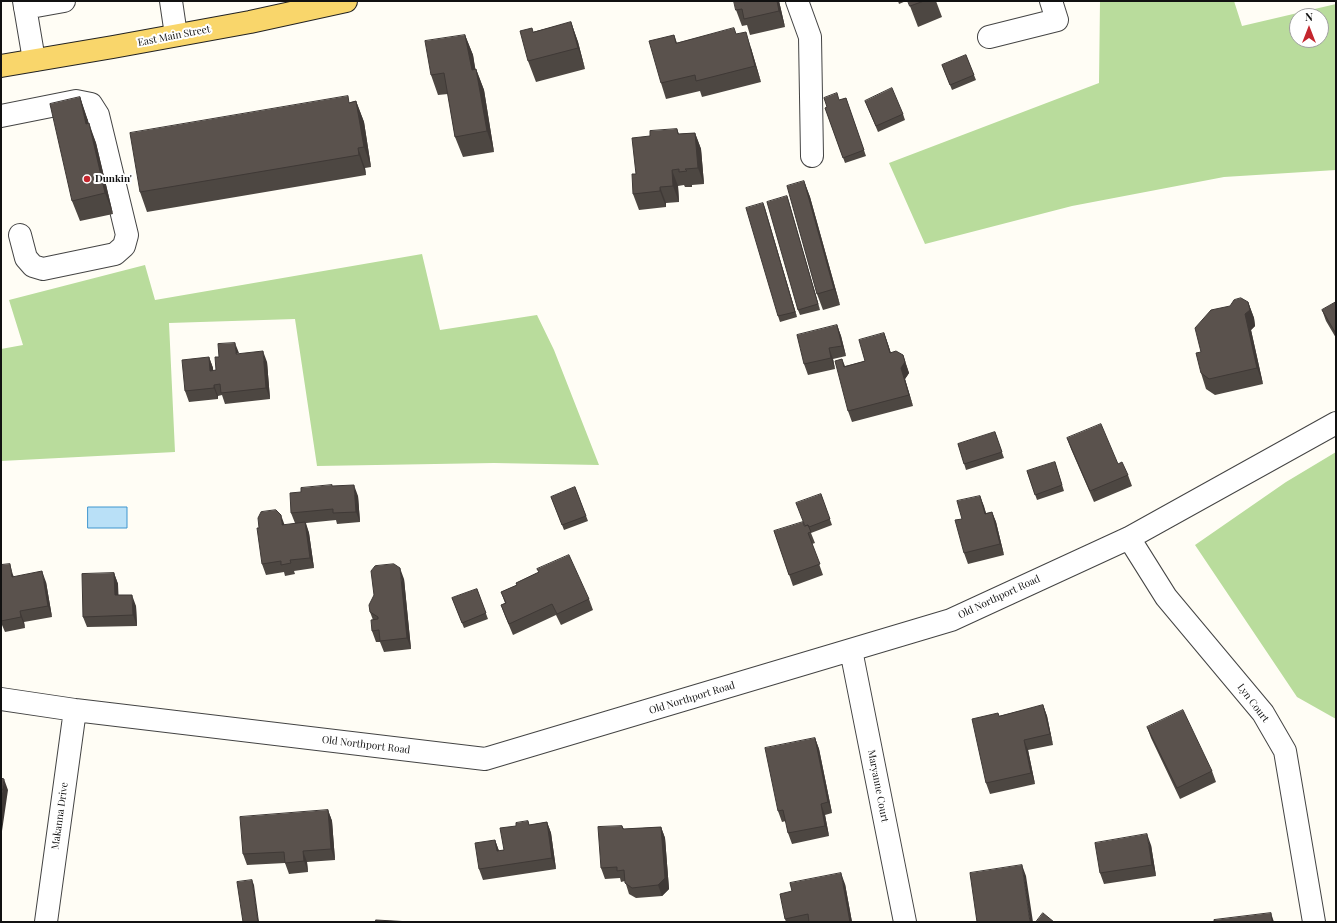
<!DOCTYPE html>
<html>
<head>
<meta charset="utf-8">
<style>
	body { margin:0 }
	#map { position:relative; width:1337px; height:923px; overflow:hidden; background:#fffdf5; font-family:"Playfair Display",serif }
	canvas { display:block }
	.frame { position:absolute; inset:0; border:2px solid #111; pointer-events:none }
	.north { position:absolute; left:1289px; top:8px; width:40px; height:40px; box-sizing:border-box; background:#fff; border:1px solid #a0a0a0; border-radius:50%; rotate:0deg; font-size:11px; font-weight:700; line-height:16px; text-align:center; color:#111 }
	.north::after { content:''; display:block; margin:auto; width:14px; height:18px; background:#c4262e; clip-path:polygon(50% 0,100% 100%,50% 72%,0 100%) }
</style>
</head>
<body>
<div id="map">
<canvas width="1337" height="923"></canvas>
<div class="frame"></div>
<div class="north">N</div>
</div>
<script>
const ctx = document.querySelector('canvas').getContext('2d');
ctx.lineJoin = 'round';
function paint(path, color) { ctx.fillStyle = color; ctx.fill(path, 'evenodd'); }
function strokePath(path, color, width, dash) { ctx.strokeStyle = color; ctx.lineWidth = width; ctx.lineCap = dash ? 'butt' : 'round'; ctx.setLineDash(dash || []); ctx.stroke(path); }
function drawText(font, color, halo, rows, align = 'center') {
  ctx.font = font + ' "Playfair Display",serif'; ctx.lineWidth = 4; ctx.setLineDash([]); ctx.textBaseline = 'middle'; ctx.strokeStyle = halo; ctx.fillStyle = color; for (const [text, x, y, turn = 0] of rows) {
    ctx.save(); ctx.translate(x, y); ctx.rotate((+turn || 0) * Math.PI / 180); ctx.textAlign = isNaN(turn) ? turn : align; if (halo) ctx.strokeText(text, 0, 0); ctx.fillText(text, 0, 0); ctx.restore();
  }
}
paint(new Path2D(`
	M 1100,1 L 1234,1 L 1242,26 L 1336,4 L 1336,170 L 1224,177 L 1072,206 L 925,244 L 889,163 L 1099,83 ZM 1297,16 L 1321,16 L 1321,40 L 1297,40 Z
	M 422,254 L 440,330 L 537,315 L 554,350 L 599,465 L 494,463 L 317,466 L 295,319 L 169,323 L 175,452 L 1,461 L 1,349 L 23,345 L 9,300 L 145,265 L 155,300 Z
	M 1336,452 L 1336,719 L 1297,697 L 1195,545 L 1286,482 Z`), '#b9dc9c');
const water = new Path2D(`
	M 88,507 L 127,507 L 127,528 L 88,528 Z`);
paint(water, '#b9e0f7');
strokePath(water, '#3f96cf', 1);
const minor = new Path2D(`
	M 24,1 L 34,60
	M 171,1 L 176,35
	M 797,1 L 810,37 L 812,156
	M 25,8 L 64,1
	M 989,37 L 1057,20 L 1051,1
	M 1,116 L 76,101 L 91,104 L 98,115 L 127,235 L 124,246 L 115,254 L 43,269 L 33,266 L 26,258 L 20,235
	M 1129,538 L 1166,597 L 1263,713 L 1285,751 L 1314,922
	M 851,650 L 905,922
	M 1,699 L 75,710 L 485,759 L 951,620 L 1129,538 L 1336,423
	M 46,922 L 75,710`);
const major = new Path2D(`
	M 1,66 L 113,47 L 250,22 L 346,1`);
strokePath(minor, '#444', 24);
strokePath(major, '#222', 24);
strokePath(minor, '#fff', 22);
strokePath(major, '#f9d66b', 22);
paint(new Path2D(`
	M 734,1 L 779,1 L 785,27 L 750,35 L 747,25 L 742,26 L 736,10 Z
	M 898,1 L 906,1 L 899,4 Z
	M 908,1 L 936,1 L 942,17 L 918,27 Z
	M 571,22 L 578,42 L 585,69 L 536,82 L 528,61 L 533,32 Z
	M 736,34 L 751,48 L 761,82 L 702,97 L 700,91 L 666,99 L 661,83 L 674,35 L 677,43 Z
	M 465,35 L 473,55 L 475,69 L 476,69 L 484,90 L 494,152 L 463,157 L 455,137 L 448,94 L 438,95 L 431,75 Z
	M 966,55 L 976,80 L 952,90 L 942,65 Z
	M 80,97 L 87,118 L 88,123 L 96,143 L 113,214 L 80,221 L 72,201 Z
	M 846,98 L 866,156 L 845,163 L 825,108 L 839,100 Z
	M 356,101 L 364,122 L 371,167 L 365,168 L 366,175 L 147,212 L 140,192 L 351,102 Z
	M 865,101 L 903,114 L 905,120 L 878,132 Z
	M 677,129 L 679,134 L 695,133 L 701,149 L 704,184 L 692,185 L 692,187 L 685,187 L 684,185 L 678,186 L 679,202 L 666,203 L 666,207 L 639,210 L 633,194 L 636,174 L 650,136 Z
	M 804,181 L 810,197 L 840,305 L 823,310 L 817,294 Z
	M 787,196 L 820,310 L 800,315 L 798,310 Z
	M 763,203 L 797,317 L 780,322 L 778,316 Z
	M 1248,302 L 1254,318 L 1255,326 L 1251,330 L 1263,384 L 1215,395 L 1206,389 L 1201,373 L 1201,352 Z
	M 1336,302 L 1336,338 L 1326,321 L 1322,310 Z
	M 837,325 L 841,336 L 846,356 L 833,359 L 835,369 L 808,375 L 804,364 Z
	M 884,333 L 891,353 L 903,355 L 909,373 L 905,379 L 913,406 L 852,422 L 848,411 L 842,359 L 845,366 L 865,361 Z
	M 239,354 L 267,362 L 270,399 L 225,404 L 222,395 L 218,396 L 218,399 L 189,402 L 185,391 L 209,357 L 213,368 L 213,371 L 216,370 L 219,357 Z
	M 995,432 L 1004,458 L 966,470 L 958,444 Z
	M 1067,438 L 1118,464 L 1128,475 L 1132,486 L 1094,502 L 1071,449 Z
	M 1055,462 L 1064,491 L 1037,500 L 1027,471 Z
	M 332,486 L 358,496 L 360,522 L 337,524 L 336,520 L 306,523 L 309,533 L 314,568 L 294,571 L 295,574 L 285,576 L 284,572 L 266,575 L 262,564 L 295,523 L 291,513 L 301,492 Z
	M 575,487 L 588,521 L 564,530 L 551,497 Z
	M 821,494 L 832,525 L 811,533 L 815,543 L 812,544 L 823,575 L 793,586 L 774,531 L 805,526 Z
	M 980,496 L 986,513 L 992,512 L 996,522 L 1004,555 L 968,564 L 964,553 L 962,519 Z
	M 1,565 L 13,575 L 14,577 L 46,582 L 52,617 L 24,622 L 25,628 L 5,632 L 2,625 L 1,625 Z
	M 537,569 L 589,599 L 593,610 L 561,625 L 556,615 L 513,635 L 505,616 L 501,605 L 505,603 L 501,592 L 517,585 L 516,583 L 539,572 Z
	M 114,573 L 118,584 L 118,595 L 136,606 L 137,626 L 87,627 L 83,617 Z
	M 404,579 L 411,649 L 384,652 L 380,642 L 376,642 L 372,631 L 373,620 L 370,612 Z
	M 477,589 L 488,619 L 464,628 L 452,598 Z
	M 1043,705 L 1047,716 L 1053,745 L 1028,750 L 1035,784 L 990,794 L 986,783 L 1000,716 Z
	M 1147,727 L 1212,771 L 1216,782 L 1180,799 L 1151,738 Z
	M 815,738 L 819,749 L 832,813 L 825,815 L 829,836 L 792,844 L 788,833 L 786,821 L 782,822 L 778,811 Z
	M 328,810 L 332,821 L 335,860 L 307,862 L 308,872 L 289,874 L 285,863 L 247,865 L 243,854 Z
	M 528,821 L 529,825 L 547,822 L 551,833 L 556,869 L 483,880 L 479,869 L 495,840 L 499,851 L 504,850 L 516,826 Z
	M 622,826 L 624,829 L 661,827 L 665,838 L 669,889 L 662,896 L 636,898 L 629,894 L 625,881 L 621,882 L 620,878 L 605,879 L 601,868 Z
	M 1151,845 L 1156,876 L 1104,884 L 1100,873 Z
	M 845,884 L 852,922 L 786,922 L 785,919 Z`), '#4d4742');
paint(new Path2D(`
	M 777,1 L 779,1 L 785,27 L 779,11 Z
	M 571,22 L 578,42 L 585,69 L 578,48 Z
	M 746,32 L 751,48 L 761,82 L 755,66 Z
	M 465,35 L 473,55 L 479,90 L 472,70 Z
	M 476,69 L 484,90 L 494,152 L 487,131 Z
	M 80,97 L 87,118 L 93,144 L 86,124 Z
	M 356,101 L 364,122 L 371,167 L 364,147 Z
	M 89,123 L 96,143 L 113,214 L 105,193 Z
	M 695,133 L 701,149 L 704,184 L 698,168 Z
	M 358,148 L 365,168 L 366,175 L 359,155 Z
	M 672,170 L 678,186 L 679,202 L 673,186 Z
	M 804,181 L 810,197 L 840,305 L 834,289 Z
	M 660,187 L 666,203 L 666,207 L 660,191 Z
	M 787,196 L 789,202 L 820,310 L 818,304 Z
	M 763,203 L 765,208 L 797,317 L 795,312 Z
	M 1248,302 L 1254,318 L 1255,326 L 1251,330 L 1263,384 L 1257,368 L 1245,314 Z
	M 837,325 L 841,336 L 846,356 L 842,346 Z
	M 884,333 L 888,344 L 894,364 L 890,353 Z
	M 235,343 L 239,353 L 236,354 Z
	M 829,348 L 833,359 L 835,369 L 831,358 Z
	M 263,351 L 267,362 L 270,399 L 266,388 Z
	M 903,355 L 909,373 L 905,379 L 913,406 L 909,395 L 901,368 Z
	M 209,357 L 213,368 L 214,382 L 210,371 Z
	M 214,385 L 218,396 L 218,399 L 214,388 Z
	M 354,485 L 358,496 L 360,522 L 356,512 Z
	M 980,496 L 984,506 L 989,525 L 985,514 Z
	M 992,512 L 996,522 L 1004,555 L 1000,544 Z
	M 281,515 L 285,526 L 282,525 Z
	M 305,522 L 309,533 L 314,568 L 310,558 Z
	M 10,564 L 13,575 L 16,588 L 12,577 Z
	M 400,568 L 404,579 L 411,649 L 407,638 Z
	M 42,571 L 46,582 L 52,617 L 48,606 Z
	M 114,573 L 118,584 L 119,606 L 115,595 Z
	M 132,595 L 136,606 L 137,626 L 133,615 Z
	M 20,611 L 24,622 L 25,628 L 21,617 Z
	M 1043,705 L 1047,716 L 1053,745 L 1050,734 Z
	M 815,738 L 819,749 L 832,813 L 828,802 Z
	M 1024,740 L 1028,750 L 1035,784 L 1031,773 Z
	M 4,779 L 8,790 L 2,831 L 1,829 L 1,800 Z
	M 821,804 L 825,815 L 829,836 L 825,826 Z
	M 328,810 L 332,821 L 335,860 L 331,849 Z
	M 547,822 L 551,833 L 556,869 L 552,858 Z
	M 661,827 L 665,838 L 669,889 L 662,896 L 658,885 Z
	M 1147,834 L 1151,845 L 1156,876 L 1152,865 Z
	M 495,840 L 499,851 L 497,851 Z
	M 303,851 L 307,862 L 308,872 L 304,861 Z
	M 1022,865 L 1026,876 L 1033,922 L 1030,922 Z
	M 841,873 L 845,884 L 852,922 L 850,922 Z
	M 252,880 L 254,885 L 259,922 L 258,922 Z
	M 1271,913 L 1274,922 L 1272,922 Z`), '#3f3936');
const building = new Path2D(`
	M 734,1 L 777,1 L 779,11 L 744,19 L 742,9 L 736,10 Z
	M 908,1 L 924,1 L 910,6 Z
	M 571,22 L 578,48 L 528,61 L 520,31 L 532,28 L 533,32 Z
	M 734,28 L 736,34 L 746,32 L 755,66 L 696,81 L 695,75 L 661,83 L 649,41 L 674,35 L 676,43 Z
	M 465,35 L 472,70 L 476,69 L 487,131 L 455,137 L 444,73 L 431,75 L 425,41 Z
	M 966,55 L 974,75 L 950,85 L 942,65 Z
	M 892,88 L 903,114 L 876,126 L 865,101 Z
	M 837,93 L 839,100 L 846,98 L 864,150 L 843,158 L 825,108 L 827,107 L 824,98 Z
	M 348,96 L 349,103 L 356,101 L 364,147 L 358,148 L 359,155 L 140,192 L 130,133 Z
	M 80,97 L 86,124 L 89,123 L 105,193 L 72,201 L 50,104 Z
	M 677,129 L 678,134 L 695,133 L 698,168 L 685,169 L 687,171 L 679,172 L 679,169 L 672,170 L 673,186 L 660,187 L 660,191 L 633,194 L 632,174 L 636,174 L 632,138 L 650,136 L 650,131 Z
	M 804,181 L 834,289 L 817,294 L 787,186 Z
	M 787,196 L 818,304 L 798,310 L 767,202 Z
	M 763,203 L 795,312 L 778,316 L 746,208 Z
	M 1241,298 L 1248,302 L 1250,310 L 1245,314 L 1257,368 L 1209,379 L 1201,373 L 1196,353 L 1201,352 L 1195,328 L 1211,310 L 1230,306 L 1234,300 Z
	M 1336,302 L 1336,332 L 1335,332 L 1322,310 Z
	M 837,325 L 842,346 L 829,348 L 831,358 L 804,364 L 797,335 Z
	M 884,333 L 890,353 L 896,351 L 903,355 L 905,362 L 901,368 L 909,395 L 848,411 L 835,361 L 842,359 L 844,367 L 865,361 L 859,340 Z
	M 235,343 L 236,354 L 263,351 L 266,388 L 221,393 L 220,384 L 214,385 L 214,388 L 185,391 L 182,360 L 209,357 L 210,371 L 216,370 L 215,357 L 219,357 L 218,344 Z
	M 1101,424 L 1118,464 L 1122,462 L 1128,475 L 1090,491 L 1067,438 Z
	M 995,432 L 1002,452 L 964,464 L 958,444 Z
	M 1055,462 L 1062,485 L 1035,495 L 1027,471 Z
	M 332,485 L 332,486 L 354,485 L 356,512 L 333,513 L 333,509 L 291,513 L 290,493 L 301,492 L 301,488 Z
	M 575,487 L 586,516 L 562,525 L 551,497 Z
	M 821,494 L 830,519 L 809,527 L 808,525 L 805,526 L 796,503 Z
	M 980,496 L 985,514 L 992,512 L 1000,544 L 964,553 L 955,520 L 962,519 L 957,501 Z
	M 276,510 L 281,515 L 282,525 L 305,522 L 310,558 L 290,560 L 291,563 L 281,565 L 281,561 L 262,564 L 257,528 L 259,528 L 258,518 L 261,512 Z
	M 803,522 L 804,526 L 808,525 L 811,532 L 808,533 L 820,564 L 789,575 L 774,531 Z
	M 569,555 L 589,599 L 557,614 L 552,604 L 509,624 L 501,605 L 506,603 L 501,592 L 517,585 L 516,583 L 539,572 L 537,569 Z
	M 10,564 L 12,577 L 42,571 L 48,606 L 20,611 L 21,617 L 1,621 L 1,565 Z
	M 394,564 L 400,568 L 407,638 L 380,641 L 379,630 L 372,631 L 371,620 L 378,619 L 378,617 L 370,612 L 369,605 L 374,595 L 371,571 L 375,566 Z
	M 114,573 L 115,595 L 132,595 L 133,615 L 83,617 L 82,574 Z
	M 477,589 L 486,613 L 462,623 L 452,598 Z
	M 1043,705 L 1050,734 L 1024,740 L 1031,773 L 986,783 L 972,719 L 998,713 L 999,716 Z
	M 1183,710 L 1212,771 L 1177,788 L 1147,727 Z
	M 815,738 L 828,802 L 821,804 L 825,826 L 788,833 L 783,810 L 778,811 L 765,748 Z
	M 1,778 L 4,779 L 1,800 Z
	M 328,810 L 331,849 L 303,851 L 304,861 L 285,863 L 284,852 L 243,854 L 240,817 Z
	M 528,821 L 529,825 L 547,822 L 552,858 L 479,869 L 475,843 L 495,840 L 497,851 L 504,850 L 500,828 L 516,826 L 516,823 Z
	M 622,826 L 623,829 L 661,827 L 665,878 L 658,885 L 632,888 L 625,883 L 624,870 L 617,871 L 617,867 L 601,868 L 598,827 Z
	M 1147,834 L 1152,865 L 1100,873 L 1095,843 Z
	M 1022,865 L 1030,922 L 977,922 L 970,873 Z
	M 841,873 L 850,922 L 809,922 L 808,914 L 785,919 L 780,894 L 792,891 L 790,883 Z
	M 252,880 L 258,922 L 243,922 L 237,882 Z
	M 1043,913 L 1054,922 L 1036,922 Z
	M 1271,913 L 1272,922 L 1214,922 L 1214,920 Z
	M 376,920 L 411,922 L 376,922 Z`);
paint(building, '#5a524d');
strokePath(building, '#3f3936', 1);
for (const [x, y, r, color] of [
	[87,179,4,"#c4262e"]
]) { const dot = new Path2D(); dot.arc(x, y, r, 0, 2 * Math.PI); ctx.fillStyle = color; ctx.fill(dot); strokePath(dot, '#fff', 1.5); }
drawText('10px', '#111', '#fff', [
	["East Main Street",174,36,-11],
	["Old Northport Road",999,597,-25],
	["Old Northport Road",692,698,-17],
	["Lyn Court",1253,703,53],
	["Old Northport Road",366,745,7],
	["Maryanne Court",878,786,79],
	["Makanna Drive",60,816,-82]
]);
drawText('bold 10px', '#111', '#fff', [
	["Dunkin'",95,179]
], 'left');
</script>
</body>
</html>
